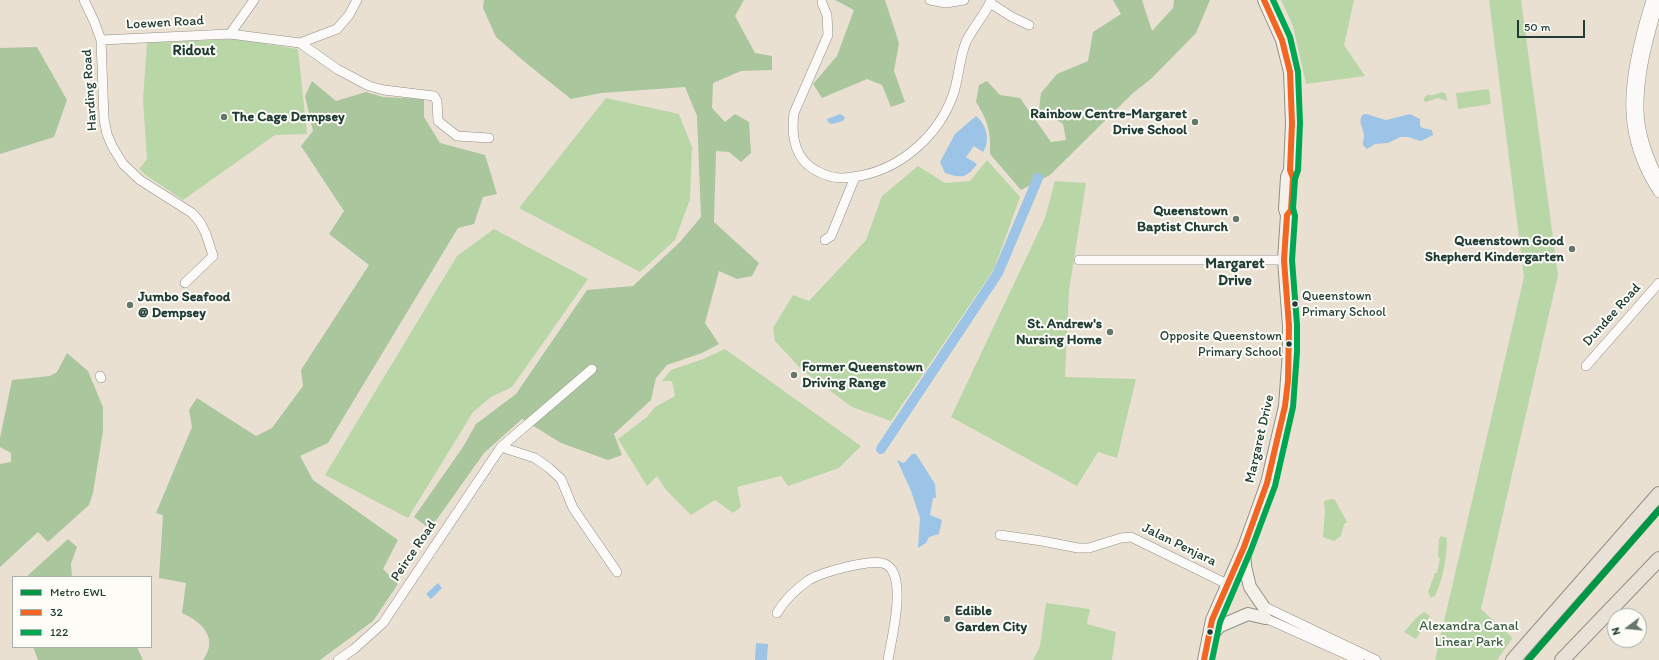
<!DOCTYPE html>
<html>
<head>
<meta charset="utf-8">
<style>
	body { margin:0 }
	#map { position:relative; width:1659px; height:660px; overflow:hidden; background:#eae0d2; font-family:Itim,sans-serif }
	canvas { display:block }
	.legend { position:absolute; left:12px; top:576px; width:140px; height:72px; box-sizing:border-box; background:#fdfcf7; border:1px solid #a4b0a9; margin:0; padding:5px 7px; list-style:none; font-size:12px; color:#1f3d34 }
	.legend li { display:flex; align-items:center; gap:8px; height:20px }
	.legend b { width:20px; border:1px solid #a4b0a9 }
	.north { position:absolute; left:1607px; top:608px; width:40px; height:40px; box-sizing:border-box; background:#fdfcf7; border:1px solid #a4b0a9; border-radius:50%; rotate:254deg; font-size:11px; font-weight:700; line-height:16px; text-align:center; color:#1f3d34 }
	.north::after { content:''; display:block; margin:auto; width:14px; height:18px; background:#66766b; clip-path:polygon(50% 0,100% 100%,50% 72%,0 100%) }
	.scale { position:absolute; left:1517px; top:20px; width:68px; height:18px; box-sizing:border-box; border:2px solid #1f3d34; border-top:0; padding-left:5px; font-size:12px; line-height:14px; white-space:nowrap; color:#1f3d34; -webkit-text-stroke:3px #fdfcf7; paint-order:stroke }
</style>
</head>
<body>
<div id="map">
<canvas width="1659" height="660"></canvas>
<ul class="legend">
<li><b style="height:5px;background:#009645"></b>Metro EWL</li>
<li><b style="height:5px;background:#f26522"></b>32</li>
<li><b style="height:5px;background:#00a651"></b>122</li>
</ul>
<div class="north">N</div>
<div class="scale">50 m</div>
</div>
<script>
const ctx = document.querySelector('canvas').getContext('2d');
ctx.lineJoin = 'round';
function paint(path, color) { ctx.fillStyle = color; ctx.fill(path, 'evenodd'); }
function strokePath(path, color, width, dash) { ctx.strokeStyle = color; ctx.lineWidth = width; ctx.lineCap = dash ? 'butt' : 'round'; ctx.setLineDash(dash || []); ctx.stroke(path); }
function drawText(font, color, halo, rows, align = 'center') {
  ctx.font = font + ' Itim,sans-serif'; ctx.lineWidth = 4; ctx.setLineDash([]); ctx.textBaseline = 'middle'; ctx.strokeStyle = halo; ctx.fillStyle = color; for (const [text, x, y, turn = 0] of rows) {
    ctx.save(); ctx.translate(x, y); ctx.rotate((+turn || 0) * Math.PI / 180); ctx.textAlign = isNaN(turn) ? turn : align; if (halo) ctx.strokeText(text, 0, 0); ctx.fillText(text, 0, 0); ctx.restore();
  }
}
paint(new Path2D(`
	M 1281,0 L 1354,0 L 1344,45 L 1365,76 L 1306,84 L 1293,26 Z
	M 1489,0 L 1521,0 L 1558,275 L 1481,609 L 1511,636 L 1512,639 L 1497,660 L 1435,660 L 1524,277 Z
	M 234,39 L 298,49 L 307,134 L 275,135 L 183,200 L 147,176 L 139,169 L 147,159 L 143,100 L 147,43 Z
	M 1489,89 L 1491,104 L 1458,109 L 1456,93 Z
	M 1442,92 L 1446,94 L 1447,101 L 1438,98 L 1426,102 L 1424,101 L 1424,98 L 1427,95 L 1434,95 Z
	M 606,98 L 679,114 L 692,147 L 690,199 L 675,240 L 640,272 L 519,208 Z
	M 987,160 L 1020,197 L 994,269 L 891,421 L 852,407 L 802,370 L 775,341 L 773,328 L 793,295 L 809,301 L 866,240 L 882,196 L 918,166 L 945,183 L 970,181 Z
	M 1055,181 L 1086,183 L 1069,291 L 1065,377 L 1136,379 L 1117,458 L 1098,452 L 1077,486 L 951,417 L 1045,218 Z
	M 494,229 L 588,279 L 512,387 L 491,397 L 473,412 L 408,518 L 325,475 L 457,256 Z
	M 725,349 L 861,446 L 839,468 L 788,486 L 781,476 L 737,487 L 741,507 L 733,513 L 715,500 L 691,515 L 666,490 L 657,476 L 647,486 L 618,439 L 647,417 L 655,407 L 675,396 L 672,381 L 662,381 L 671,370 L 703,359 Z
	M 1333,499 L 1335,500 L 1347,522 L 1344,524 L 1341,536 L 1334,541 L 1323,537 L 1325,510 L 1324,502 L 1326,500 Z
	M 1441,536 L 1447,538 C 1447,558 1443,578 1435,596 L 1431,598 L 1428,592 L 1435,573 L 1437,573 L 1440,558 L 1438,557 L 1439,539 Z
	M 1046,603 L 1090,609 L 1087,624 L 1116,632 L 1112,660 L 1033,660 L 1040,646 Z
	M 1424,612 L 1430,616 L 1416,639 L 1404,632 L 1416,618 Z`), '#b9d6a7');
paint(new Path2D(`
	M 484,0 L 744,0 L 735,16 L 755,53 L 772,56 L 772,70 L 741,71 L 713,83 L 712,108 L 725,122 L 735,114 L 749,122 L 751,153 L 741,162 L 729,152 L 716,151 L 714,222 L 759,263 L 752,276 L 737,279 L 719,271 L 705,323 L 719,344 L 702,353 L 667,365 L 656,378 L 651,400 L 614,434 L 622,455 L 608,460 L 561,443 L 522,419 L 484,453 L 430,529 L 414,517 L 463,447 L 476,424 L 516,394 L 587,290 L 633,286 L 680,242 L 701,217 L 697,116 L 685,87 L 601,93 L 571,99 L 526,63 L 496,37 L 483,8 Z
	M 835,0 L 885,0 L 899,43 L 894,71 L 905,102 L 891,107 L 882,85 L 867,79 L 822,98 L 813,84 L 837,56 L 854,10 Z
	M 1113,0 L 1142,0 L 1152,31 L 1173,8 L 1174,0 L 1210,0 L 1196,33 L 1152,78 L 1133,93 L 1050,175 L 1021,190 L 990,154 C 991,132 988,121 976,102 L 979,85 L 987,81 L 1000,95 L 1020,98 L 1051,142 L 1066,140 L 1063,124 L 1039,109 L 1041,93 L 1057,74 L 1088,61 L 1093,32 L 1121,14 Z
	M 37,47 L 67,100 L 54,137 L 0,154 L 0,48 Z
	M 312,81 L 336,101 L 366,92 L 383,97 L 424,99 L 424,117 L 440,143 L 485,155 L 497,194 L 483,197 L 474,224 L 458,228 L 328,443 L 300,456 L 313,480 L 398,540 L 383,569 L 398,584 L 373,621 L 320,660 L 203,660 C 219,638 202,622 182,613 L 186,583 L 159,578 L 163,515 L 156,513 L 192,427 L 189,410 L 197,398 L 256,436 L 272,428 L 303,386 L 301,370 L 369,265 L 329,234 L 344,211 L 301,146 L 313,131 L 305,96 Z
	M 67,353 L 88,371 L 103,407 L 103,431 L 93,493 L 89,505 L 48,542 L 38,532 L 0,567 L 0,464 L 11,462 L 11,453 L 0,447 L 0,438 L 12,380 L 50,376 L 57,372 Z
	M 68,539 L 77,547 L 71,564 L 72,577 L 26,577 Z
	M 33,647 L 137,647 L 143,660 L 38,660 Z`), '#a9c69d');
paint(new Path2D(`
	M 840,114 L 845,117 L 843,121 L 832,124 L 829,123 L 827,119 Z
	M 1366,114 L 1386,120 L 1410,114 L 1420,119 L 1420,125 L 1422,128 L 1432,130 L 1433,135 L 1421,141 L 1408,137 L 1400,137 L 1388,143 L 1375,144 L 1367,149 L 1363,145 C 1362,141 1365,138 1364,135 C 1363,127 1358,123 1362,115 Z
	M 976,116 C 986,124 991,140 983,152 L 974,146 L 966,157 L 977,164 C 966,179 961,178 945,173 L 940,162 L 955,134 Z
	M 912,454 L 916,454 L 918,457 L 935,484 L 936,498 L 933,498 L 930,515 L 942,520 L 939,534 L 929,537 L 926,543 L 918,548 L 920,518 L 911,491 L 897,460 L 904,463 Z
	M 438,583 L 442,588 L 431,599 L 426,594 Z
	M 756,643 L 768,644 L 767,660 L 755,660 Z`), '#9cc4e6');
strokePath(new Path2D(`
	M 881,449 L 998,273 L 1038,178`), '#9cc4e6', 10);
const street = new Path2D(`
	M 84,0 L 94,21 L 101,40 L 104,119 L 107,134 L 112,146 L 123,164 L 140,180 L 192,213 L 200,222 L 206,234 L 213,256 L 185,283
	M 930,0 L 946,3 L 964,0
	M 1651,0 C 1641,32 1629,79 1631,112 C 1632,140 1643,170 1659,193
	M 1659,1 C 1649,36 1638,73 1639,110 C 1639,134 1649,158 1659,180
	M 822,3 L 827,15 L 828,35 L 794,113 C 791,136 795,160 817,171 C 833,180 846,179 864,175 C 904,166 939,134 953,95 C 959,78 959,59 966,42 C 973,27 985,15 991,0
	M 990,3 L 1012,17 L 1029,25
	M 230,34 L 254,0
	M 101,40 L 230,34 L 300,43 L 337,69 L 369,86 L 384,90 L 434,96 L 437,101 L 438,121 L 457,136 L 489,138
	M 300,43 L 337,29 L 349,15 L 357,0
	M 825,240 L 831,236 L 855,177
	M 1079,260 L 1284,260
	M 1586,366 L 1659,283
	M 100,376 L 101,378
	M 501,447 L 535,458 L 549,468 L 561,479 L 573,508 L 617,572
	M 1000,535 L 1042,541 L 1078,548 L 1089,548 L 1121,538 L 1131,537 L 1227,584
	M 1263,606 L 1376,660
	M 777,613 C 785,599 796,589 809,580 C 822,572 867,560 882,563 C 886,564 890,567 892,570 C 904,589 892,637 888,660
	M 1265,618 L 1359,660
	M 338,660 L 354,649 L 383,623 L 501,447 L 592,369`);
const secondary = new Path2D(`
	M 1244,548 L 1245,566 L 1250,587 L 1263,606
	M 1208,639 L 1220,626 L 1248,614 L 1265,618
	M 1204,660 L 1212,620 L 1244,547 L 1267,483 L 1285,406 L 1289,352 L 1289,326 L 1284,260 L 1287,215 L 1285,209 L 1287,177 L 1290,170 L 1292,123 L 1290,72 L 1282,40 L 1264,0`);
const primary = new Path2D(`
	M 1513,660 L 1659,494
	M 1562,660 L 1659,559`);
strokePath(street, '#909087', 10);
strokePath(secondary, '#909087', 14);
strokePath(primary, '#909087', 16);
strokePath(street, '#fcfaf8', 9);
strokePath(secondary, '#f4f0ea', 12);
strokePath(primary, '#e9e1d5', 14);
strokePath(new Path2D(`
	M 1204,660 L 1212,620 L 1244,547 L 1267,483 L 1285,406 L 1288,381 L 1289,326 L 1284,260 L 1287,215 L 1291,210 L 1293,178 L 1290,170 L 1292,123 L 1290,72 L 1282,40 L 1264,0`), '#f26522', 6);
strokePath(new Path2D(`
	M 1212,660 L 1220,622 L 1251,550 L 1275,486 L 1293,407 L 1297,352 L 1297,325 L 1292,260 L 1295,216 L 1293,208 L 1295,179 L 1298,170 L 1300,123 L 1298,72 L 1290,37 L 1273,0`), '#00a651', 6);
strokePath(new Path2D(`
	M 1528,660 L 1659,510`), '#009645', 7);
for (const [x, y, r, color] of [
	[224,117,4,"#66766b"],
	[1195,122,4,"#66766b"],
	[1236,219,4,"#66766b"],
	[1572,249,4,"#66766b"],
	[1295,304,3.5,"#1f3d34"],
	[130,305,4,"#66766b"],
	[1110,332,4,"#66766b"],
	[1289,344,3.5,"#1f3d34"],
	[794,375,4,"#66766b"],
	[947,619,4,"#66766b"],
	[1210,632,3.5,"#1f3d34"]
]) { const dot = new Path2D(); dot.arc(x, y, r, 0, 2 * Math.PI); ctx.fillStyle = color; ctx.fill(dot); strokePath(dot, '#fdfcf7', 1.5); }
drawText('13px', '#1f3d34', '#fdfcf7', [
	["Queenstown",1302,297],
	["Primary School",1302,313],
	["Opposite Queenstown",1282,337,"right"],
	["Primary School",1282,353,"right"]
], 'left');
drawText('14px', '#1f3d34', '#fdfcf7', [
	["Loewen Road",165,23,-3],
	["Harding Road",90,90,-94],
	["Dundee Road",1612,315,-48],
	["Margaret Drive",1260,439,-77],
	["Jalan Penjara",1179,545,26],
	["Peirce Road",414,551,-56]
]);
drawText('bold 14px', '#1f3d34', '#fdfcf7', [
	["Rainbow Centre-Margaret",1187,114],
	["Drive School",1187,130],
	["The Cage Dempsey",232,117,"left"],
	["Queenstown",1228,211],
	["Baptist Church",1228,227],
	["Queenstown Good",1564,241],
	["Shepherd Kindergarten",1564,257],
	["Jumbo Seafood",138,297,"left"],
	["@ Dempsey",138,313,"left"],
	["St. Andrew's",1102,324],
	["Nursing Home",1102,340],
	["Former Queenstown",802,367,"left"],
	["Driving Range",802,383,"left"],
	["Edible",955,611,"left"],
	["Garden City",955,627,"left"]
], 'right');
drawText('14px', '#3c6148', '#fdfcf7', [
	["Alexandra Canal",1469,626],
	["Linear Park",1469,642]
]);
drawText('bold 15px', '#1f3d34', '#fdfcf7', [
	["Ridout",194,51],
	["Margaret",1235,264],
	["Drive",1235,281]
]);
</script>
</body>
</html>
